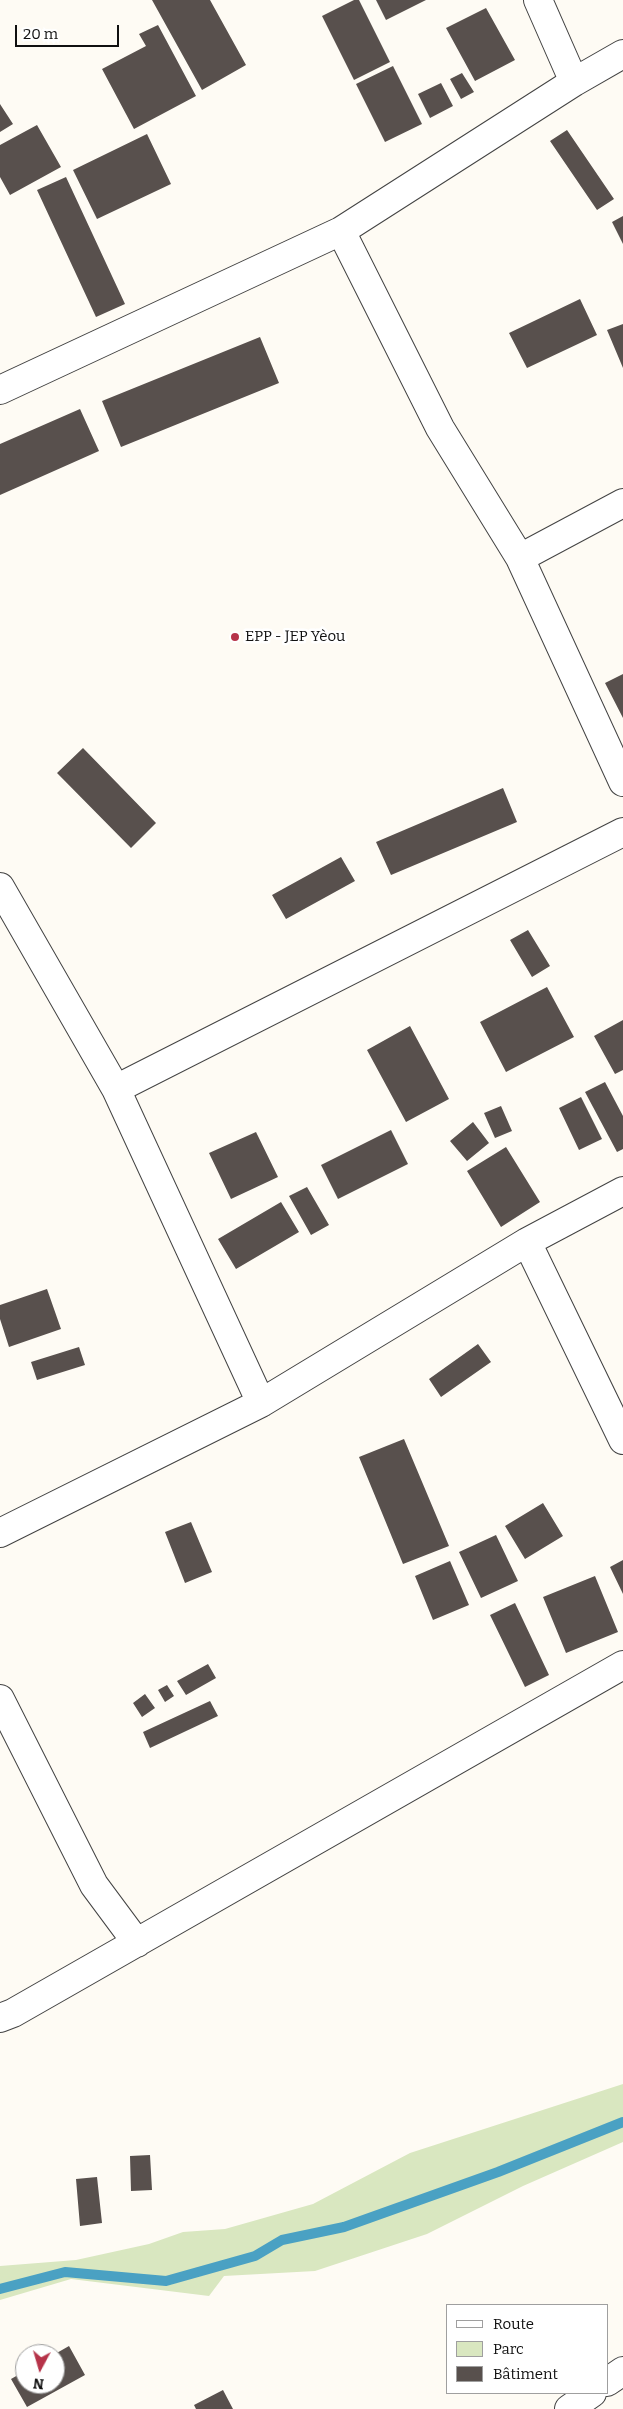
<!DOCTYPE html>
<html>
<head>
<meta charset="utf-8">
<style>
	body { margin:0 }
	#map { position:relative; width:623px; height:2409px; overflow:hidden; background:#fefbf4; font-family:Bitter,serif }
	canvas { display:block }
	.legend { position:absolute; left:446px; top:2304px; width:162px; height:90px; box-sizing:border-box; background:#fff; border:1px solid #9f9f9f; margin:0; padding:6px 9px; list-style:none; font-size:15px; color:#101010 }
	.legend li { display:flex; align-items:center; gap:10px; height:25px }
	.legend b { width:25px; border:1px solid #9f9f9f }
	.north { position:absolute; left:15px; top:2344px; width:50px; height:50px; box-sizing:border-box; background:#fff; border:1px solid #9f9f9f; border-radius:50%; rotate:186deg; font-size:14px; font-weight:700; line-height:20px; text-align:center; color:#101010 }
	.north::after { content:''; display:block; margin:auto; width:18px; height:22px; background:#b63349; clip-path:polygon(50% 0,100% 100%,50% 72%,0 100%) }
	.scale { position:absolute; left:15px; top:25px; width:104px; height:22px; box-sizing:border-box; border:2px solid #101010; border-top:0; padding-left:6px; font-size:15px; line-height:18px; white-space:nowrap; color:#101010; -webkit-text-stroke:4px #fff; paint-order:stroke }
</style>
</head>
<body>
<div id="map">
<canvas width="623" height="2409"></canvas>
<ul class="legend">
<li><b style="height:6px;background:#fff"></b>Route</li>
<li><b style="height:14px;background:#d9e7c0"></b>Parc</li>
<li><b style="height:14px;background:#58504d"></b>Bâtiment</li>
</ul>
<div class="north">N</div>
<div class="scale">20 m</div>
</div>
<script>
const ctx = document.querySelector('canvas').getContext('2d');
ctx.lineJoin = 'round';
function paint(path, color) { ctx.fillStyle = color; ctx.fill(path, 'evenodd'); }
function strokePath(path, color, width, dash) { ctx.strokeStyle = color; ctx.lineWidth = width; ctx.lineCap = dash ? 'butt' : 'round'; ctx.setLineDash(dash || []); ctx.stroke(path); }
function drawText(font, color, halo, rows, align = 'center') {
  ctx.font = font + ' Bitter,serif'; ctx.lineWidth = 5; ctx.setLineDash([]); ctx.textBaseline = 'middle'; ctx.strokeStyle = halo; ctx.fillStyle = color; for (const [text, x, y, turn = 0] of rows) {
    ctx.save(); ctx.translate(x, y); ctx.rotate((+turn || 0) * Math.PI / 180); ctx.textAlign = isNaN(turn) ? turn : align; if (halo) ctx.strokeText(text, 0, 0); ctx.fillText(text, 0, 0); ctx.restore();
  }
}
paint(new Path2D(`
	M 623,2084 L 623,2142 L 523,2186 L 427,2234 L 315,2271 L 224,2276 L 209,2296 L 71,2279 L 0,2300 L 0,2266 L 76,2260 L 149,2244 L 183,2232 L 225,2229 L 313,2204 L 410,2153 Z`), '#d9e7c0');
strokePath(new Path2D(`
	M 0,2289 L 65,2272 L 166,2281 L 255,2256 L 282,2240 L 344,2227 L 498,2172 L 623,2122`), '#4aa1c3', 10);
paint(new Path2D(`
	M 152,0 L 210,0 L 246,65 L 202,90 Z
	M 354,0 L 359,0 L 390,62 L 354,80 L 322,16 Z
	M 376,0 L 426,0 L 386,20 Z
	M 486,8 L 515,60 L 475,81 L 446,28 Z
	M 158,25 L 196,96 L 134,129 L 102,69 L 146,46 L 139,34 Z
	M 393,66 L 422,124 L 385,142 L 356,84 Z
	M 462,73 L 474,92 L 461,99 L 450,79 Z
	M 441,83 L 453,106 L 430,118 L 418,94 Z
	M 0,104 L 13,124 L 0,132 Z
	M 37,125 L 61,167 L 10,195 L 0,177 L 0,145 Z
	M 567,130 L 614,199 L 597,210 L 550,141 Z
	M 147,134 L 171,184 L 97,219 L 73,170 Z
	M 66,177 L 125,304 L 96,317 L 37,190 Z
	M 623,216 L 623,244 L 612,222 Z
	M 580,299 L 597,335 L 527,368 L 509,333 Z
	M 623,324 L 623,368 L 607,330 Z
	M 260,337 L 279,383 L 121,447 L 102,401 Z
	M 80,409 L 99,451 L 0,495 L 0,444 Z
	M 623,674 L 623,718 L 605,683 Z
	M 83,748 L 156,823 L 131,848 L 57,773 Z
	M 503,788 L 517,822 L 391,875 L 376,842 Z
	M 341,857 L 355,881 L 286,919 L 272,895 Z
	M 528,930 L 550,966 L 532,977 L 510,940 Z
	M 547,987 L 574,1037 L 506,1072 L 480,1022 Z
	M 623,1020 L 623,1070 L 615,1074 L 594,1036 Z
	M 410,1026 L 449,1099 L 406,1122 L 367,1050 Z
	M 605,1082 L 623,1116 L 623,1149 L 617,1152 L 585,1092 Z
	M 581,1097 L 602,1139 L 579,1150 L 559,1108 Z
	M 501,1106 L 512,1131 L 495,1138 L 484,1113 Z
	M 473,1122 L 489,1143 L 467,1161 L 450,1141 Z
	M 391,1130 L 408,1164 L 338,1199 L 321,1165 Z
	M 256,1132 L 278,1177 L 231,1199 L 209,1153 Z
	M 506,1147 L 540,1202 L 501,1227 L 467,1171 Z
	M 307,1187 L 329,1225 L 311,1235 L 289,1196 Z
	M 281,1202 L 299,1232 L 236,1269 L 218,1239 Z
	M 47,1289 L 61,1329 L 9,1347 L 0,1319 L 0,1305 Z
	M 478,1344 L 491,1362 L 441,1397 L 429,1379 Z
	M 79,1347 L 85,1365 L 37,1380 L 31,1362 Z
	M 404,1439 L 449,1546 L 403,1564 L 359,1457 Z
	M 543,1503 L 563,1536 L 525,1559 L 505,1526 Z
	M 191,1522 L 212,1572 L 185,1583 L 165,1532 Z
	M 496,1535 L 518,1581 L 481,1598 L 459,1552 Z
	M 623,1560 L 623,1594 L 610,1567 Z
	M 450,1561 L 469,1605 L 433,1620 L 415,1576 Z
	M 595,1576 L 618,1632 L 566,1653 L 543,1597 Z
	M 515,1603 L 549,1675 L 525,1687 L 490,1615 Z
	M 208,1664 L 216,1678 L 186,1695 L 177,1681 Z
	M 167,1685 L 174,1696 L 165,1702 L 158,1690 Z
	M 145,1694 L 155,1708 L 142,1717 L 133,1703 Z
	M 210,1701 L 218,1716 L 150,1748 L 143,1732 Z
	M 150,2155 L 152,2190 L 131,2191 L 130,2156 Z
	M 97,2177 L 102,2223 L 80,2226 L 76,2179 Z
	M 69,2346 L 85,2375 L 27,2407 L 11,2379 L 25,2371 L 25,2384 L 55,2384 L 55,2354 Z
	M 223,2390 L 233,2409 L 196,2409 L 194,2405 Z`), '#58504d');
const minor = new Path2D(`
	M 538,0 L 574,82
	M 341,231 L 440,428 L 520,558 L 623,503
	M 0,390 L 341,231 L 574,82 L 623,54
	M 520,558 L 623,782
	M 0,887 L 116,1089 L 261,1403
	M 116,1089 L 623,832
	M 527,1242 L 623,1440
	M 0,1533 L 261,1403 L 527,1242 L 623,1191
	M 0,1699 L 94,1885 L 137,1943
	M 0,2018 L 13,2013 L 623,1665
	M 607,2382 L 623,2371
	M 569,2409 L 592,2393`);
strokePath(minor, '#434343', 30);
strokePath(minor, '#fff', 28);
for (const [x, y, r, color] of [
	[235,637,5,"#b63349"]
]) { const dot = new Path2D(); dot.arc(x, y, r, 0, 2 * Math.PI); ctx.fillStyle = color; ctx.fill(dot); strokePath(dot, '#fff', 2); }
drawText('15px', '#101010', '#fff', [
	["EPP - JEP Yèou",245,637]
], 'left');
</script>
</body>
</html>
